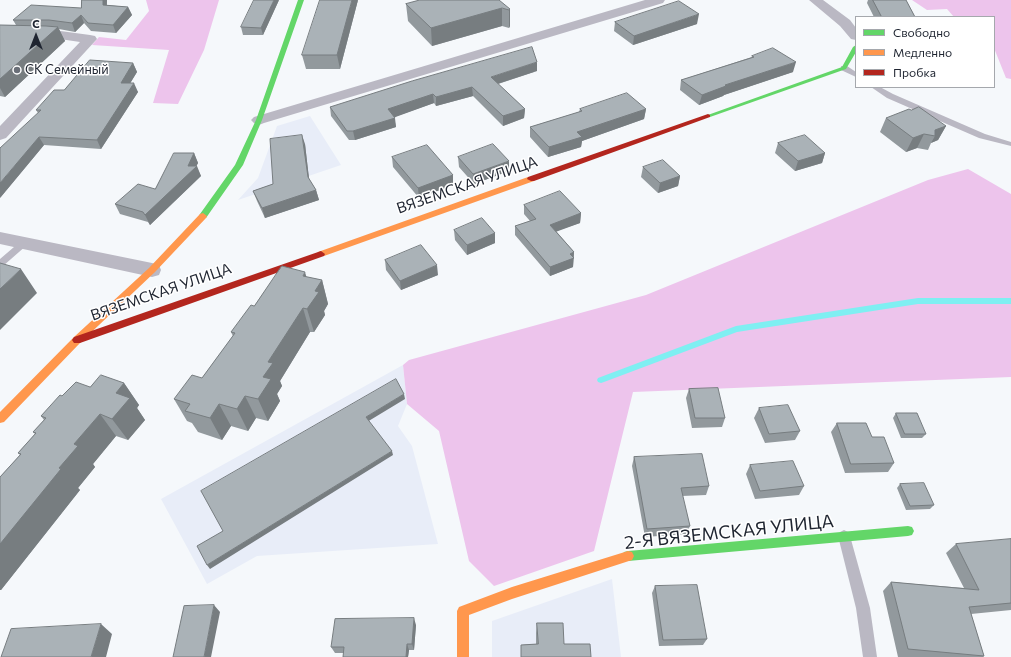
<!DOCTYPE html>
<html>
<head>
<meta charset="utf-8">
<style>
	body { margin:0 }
	#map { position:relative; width:1011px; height:657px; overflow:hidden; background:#f5f8fb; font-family:Commissioner,sans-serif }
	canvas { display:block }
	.legend { position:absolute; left:855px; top:16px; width:140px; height:72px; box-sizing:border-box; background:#fff; border:1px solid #a5a8ad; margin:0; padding:5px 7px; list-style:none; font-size:12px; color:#1f2531 }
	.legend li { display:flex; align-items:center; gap:8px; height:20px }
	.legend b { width:20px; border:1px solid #a5a8ad }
	.north { position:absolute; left:16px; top:16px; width:40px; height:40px; -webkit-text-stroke:3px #fff; paint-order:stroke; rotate:0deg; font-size:11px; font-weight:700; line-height:16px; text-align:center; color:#1f2531 }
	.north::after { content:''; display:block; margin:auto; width:14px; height:18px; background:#1f2531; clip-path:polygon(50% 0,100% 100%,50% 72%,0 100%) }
</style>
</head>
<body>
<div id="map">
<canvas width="1011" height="657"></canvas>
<ul class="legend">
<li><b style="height:5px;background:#63d668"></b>Свободно</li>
<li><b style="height:5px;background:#ff974d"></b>Медленно</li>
<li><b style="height:5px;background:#b3261e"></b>Пробка</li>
</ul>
<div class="north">С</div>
</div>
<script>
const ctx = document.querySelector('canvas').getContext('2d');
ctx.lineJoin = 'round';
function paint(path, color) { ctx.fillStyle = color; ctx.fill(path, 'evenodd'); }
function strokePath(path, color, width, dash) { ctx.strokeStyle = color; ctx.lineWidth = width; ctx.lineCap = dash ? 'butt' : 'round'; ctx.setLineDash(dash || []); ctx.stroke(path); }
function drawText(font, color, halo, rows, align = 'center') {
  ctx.font = font + ' Commissioner,sans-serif'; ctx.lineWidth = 3; ctx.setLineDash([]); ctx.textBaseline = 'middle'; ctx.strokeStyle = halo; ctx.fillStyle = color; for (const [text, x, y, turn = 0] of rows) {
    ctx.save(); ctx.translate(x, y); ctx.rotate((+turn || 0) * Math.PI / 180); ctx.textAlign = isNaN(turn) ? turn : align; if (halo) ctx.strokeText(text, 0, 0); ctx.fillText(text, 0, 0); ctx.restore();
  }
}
paint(new Path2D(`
	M 310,116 L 341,165 L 238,200 L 258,178 L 277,126 Z
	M 403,365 L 407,404 L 398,426 L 412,446 L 438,544 L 257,556 L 207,584 L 161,499 Z
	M 612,579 L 621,657 L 492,657 L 492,621 Z`), '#e8edf8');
paint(new Path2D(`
	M 146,0 L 219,0 L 204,50 L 178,104 L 153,103 L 169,50 L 92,45 L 99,37 L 126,40 L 149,11 Z
	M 912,0 L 1011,0 L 1011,79 L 1006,78 L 994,48 L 994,17 L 954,17 L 947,9 L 927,10 Z
	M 968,169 L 1011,194 L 1011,377 L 633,392 L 594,551 L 494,586 L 469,561 L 439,431 L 407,404 L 403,365 L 409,360 L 646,295 L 928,180 Z`), '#edc4ec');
paint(new Path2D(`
	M 918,298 L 1011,298 L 1011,304 L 918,304 L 737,332 L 604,382 L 601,383 L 598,382 L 597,380 L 598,378 L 736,326 Z`), '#7feff2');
paint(new Path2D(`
	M 841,66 L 847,66 L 856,72 L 856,77 L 841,70 Z
	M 871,87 L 880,87 L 893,94 L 985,134 L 1011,142 L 1011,146 L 979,138 L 887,98 Z
	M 24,240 L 27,241 L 29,243 L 27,245 L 3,266 L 0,267 L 0,259 L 21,241 Z
	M 844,530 L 848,532 L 850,536 L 870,608 L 877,657 L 863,657 L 856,608 L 838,536 L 840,532 Z`), '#bab8c3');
paint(new Path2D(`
	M 645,0 L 665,0 L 663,3 L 264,123 L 259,125 L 254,123 L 251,120 L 254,117 Z
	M 809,0 L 823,0 L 850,20 L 856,28 L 856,40 L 851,39 L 840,26 Z
	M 0,29 L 53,30 L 90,35 L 95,36 L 97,39 L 6,138 L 0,140 L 0,126 L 80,42 L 53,38 L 0,37 Z
	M 0,232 L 152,263 L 159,265 L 161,270 L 159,275 L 152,277 L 0,244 Z`), '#bab8c3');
paint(new Path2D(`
	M 298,0 L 304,0 L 262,120 L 243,165 L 206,218 L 200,218 L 199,216 L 200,214 L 235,165 L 256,120 Z
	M 856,45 L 856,52 L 846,69 L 710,117 L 706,117 L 705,116 L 842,67 L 853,47 Z
	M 908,526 L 912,527 L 914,531 L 912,535 L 908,536 L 628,561 L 624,560 L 622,556 L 624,552 L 628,551 Z`), '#63d668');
paint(new Path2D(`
	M 528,177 L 531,177 L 535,179 L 534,181 L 324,256 L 318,256 L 317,254 L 318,252 Z
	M 203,213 L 207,216 L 206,218 L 155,272 L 80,343 L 4,422 L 0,423 L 0,412 L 74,337 L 149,268 L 200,214 Z
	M 628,551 L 632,552 L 634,556 L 632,560 L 512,599 L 469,615 L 469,657 L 457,657 L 457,611 L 459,607 L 512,587 Z`), '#ff974d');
paint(new Path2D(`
	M 708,114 L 710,115 L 710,117 L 534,181 L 531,181 L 527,179 L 528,177 Z
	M 321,251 L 325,254 L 324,256 L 80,343 L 74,343 L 72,340 L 74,337 Z`), '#b3261e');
paint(new Path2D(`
	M 82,0 L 107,0 L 107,5 L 128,7 L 132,15 L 116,33 L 91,31 L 84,23 L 75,32 L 59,29 L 65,41 L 5,97 L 0,96 L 0,25 L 16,25 L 13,20 L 81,8 Z
	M 279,0 L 263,35 L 243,35 L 241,27 Z
	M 358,0 L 340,69 L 306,69 L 302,55 Z
	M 420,0 L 510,9 L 510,26 L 509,28 L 502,26 L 432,46 L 408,21 L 406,4 Z
	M 868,0 L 906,0 L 915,17 L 874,17 L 867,3 Z
	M 615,22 L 697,24 L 633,45 L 614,31 Z
	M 752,56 L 793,72 L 724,95 L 723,96 L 699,105 L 680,90 L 681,80 L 752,57 Z
	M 133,63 L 137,72 L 130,83 L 138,92 L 101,149 L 44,145 L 0,198 L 38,113 L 36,110 L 64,90 Z
	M 537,71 L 498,84 L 525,109 L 524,118 L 503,126 L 473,96 L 436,106 L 434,103 L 394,117 L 396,127 L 355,140 L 349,140 L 331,116 L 330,107 Z
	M 580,109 L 646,109 L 644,119 L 582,141 L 581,147 L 548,157 L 530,137 L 530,127 L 579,112 Z
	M 886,118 L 946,126 L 938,140 L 931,143 L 928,150 L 917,148 L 906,152 L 880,132 Z
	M 778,143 L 825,153 L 822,163 L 795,171 L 775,153 Z
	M 305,144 L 309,179 L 316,190 L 319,200 L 265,218 L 257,201 L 253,191 L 273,184 Z
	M 194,153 L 198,163 L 196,166 L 201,176 L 150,225 L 148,222 L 120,214 L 115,204 L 155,189 Z
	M 392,157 L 453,175 L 453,185 L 419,198 L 393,167 Z
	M 458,157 L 509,171 L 474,184 L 459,167 Z
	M 643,167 L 680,176 L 678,186 L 658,193 L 641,177 Z
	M 524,205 L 581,213 L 580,223 L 556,231 L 574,252 L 573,267 L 550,276 L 515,235 L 515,226 L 530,221 L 524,214 Z
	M 454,230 L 495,233 L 495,243 L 467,255 L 455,240 Z
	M 385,260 L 438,275 L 401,290 L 386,270 Z
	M 306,277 L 322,280 L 328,304 L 324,311 L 325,315 L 314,332 L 310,332 L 280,381 L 282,386 L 277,394 L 280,401 L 268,421 L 256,418 L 248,431 L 231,426 L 222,440 L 198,432 L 192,423 L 187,421 L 174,399 L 202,378 L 233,336 L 231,332 L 254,306 Z
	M 124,383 L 139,405 L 137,408 L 145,420 L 128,440 L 116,436 L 93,464 L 95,467 L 78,488 L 80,490 L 1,590 L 0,590 L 0,477 L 20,455 L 18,453 L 35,434 L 33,432 L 44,420 L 41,416 L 62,396 L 90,387 Z
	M 689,389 L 725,418 L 722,427 L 692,428 L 686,398 Z
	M 759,408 L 800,431 L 795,440 L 765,443 L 754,418 Z
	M 896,413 L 926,434 L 922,438 L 901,438 L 893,418 Z
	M 837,423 L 872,437 L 894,463 L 888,472 L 845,473 L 831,432 Z
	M 634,457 L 709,486 L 706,495 L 682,496 L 690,526 L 686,534 L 645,537 L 632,466 Z
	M 750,465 L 804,486 L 799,495 L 755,499 L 746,474 Z
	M 900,484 L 934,505 L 930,509 L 906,510 L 897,488 Z
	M 1011,539 L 1011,610 L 971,614 L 984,656 L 983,657 L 898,657 L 883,591 L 891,582 L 964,588 L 946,553 L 956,544 Z
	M 655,586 L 707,639 L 703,645 L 659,646 L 652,593 Z
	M 537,623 L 564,644 L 591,657 L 521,657 L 521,645 L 536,644 L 536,633 Z
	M 416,625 L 414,650 L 409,650 L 408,657 L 343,657 L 344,653 L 335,653 L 331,647 Z`), '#92999d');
paint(new Path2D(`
	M 103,0 L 107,0 L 106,13 L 103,5 Z
	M 274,0 L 279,0 L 263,35 L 261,28 Z
	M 352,0 L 358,0 L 340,69 L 337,55 Z
	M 128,7 L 132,15 L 116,33 L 113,25 Z
	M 502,8 L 502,26 L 432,46 L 431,28 Z
	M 510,9 L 510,26 L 509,28 L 509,10 Z
	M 699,14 L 697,24 L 633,45 L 634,36 Z
	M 81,15 L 84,23 L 75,32 L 72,23 Z
	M 58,27 L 65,41 L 5,97 L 0,88 L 0,79 Z
	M 537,62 L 537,71 L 491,86 L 491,77 Z
	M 796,62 L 793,72 L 724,95 L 723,96 L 699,105 L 702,95 L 725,85 Z
	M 133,63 L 137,72 L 125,92 L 121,83 Z
	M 134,83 L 138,92 L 101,149 L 97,140 Z
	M 472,87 L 473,96 L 436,106 L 436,97 Z
	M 433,94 L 434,103 L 390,119 L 388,109 Z
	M 525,109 L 524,118 L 503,126 L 503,116 Z
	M 646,109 L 644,119 L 582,141 L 581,147 L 548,157 L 549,147 L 577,132 Z
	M 395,118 L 396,127 L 355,140 L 353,131 Z
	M 946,126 L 938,140 L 931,143 L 935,136 L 935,130 Z
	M 924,134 L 917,148 L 906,152 L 913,138 Z
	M 302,135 L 305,144 L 310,187 L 308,177 Z
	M 39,137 L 44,145 L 0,198 L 0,183 Z
	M 194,153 L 198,163 L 196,167 L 197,166 L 201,176 L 150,225 L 145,215 L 188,166 Z
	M 825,153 L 822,163 L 795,171 L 798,161 Z
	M 509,161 L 509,171 L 474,184 L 473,174 Z
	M 453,175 L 453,185 L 419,198 L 418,188 Z
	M 680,176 L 678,186 L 658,193 L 660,183 Z
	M 316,190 L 319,200 L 265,218 L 262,208 Z
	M 581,213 L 580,223 L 550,234 L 550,225 Z
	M 495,233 L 495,243 L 467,255 L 467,245 Z
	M 574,252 L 573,267 L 550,276 L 550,267 L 570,254 Z
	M 437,265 L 438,275 L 401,290 L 400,281 Z
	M 21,269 L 37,293 L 0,330 L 0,289 Z
	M 305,272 L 312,296 L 303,276 Z
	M 322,280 L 328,304 L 324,311 L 325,315 L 314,332 L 307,309 L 315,291 Z
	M 303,308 L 310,332 L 280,381 L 282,386 L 277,394 L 280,401 L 268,421 L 258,399 L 263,377 L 268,362 Z
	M 124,383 L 139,405 L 137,408 L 145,420 L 128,440 L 112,419 L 116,393 Z
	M 404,394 L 405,399 L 367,422 L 366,417 Z
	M 245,396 L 256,418 L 248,431 L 237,409 Z
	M 219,404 L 231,426 L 222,440 L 210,418 Z
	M 100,414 L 116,436 L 93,464 L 95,467 L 78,488 L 80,490 L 1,590 L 0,590 L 0,544 L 59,468 L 74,444 Z
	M 392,451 L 393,455 L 210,569 L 207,565 Z
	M 214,605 L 220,612 L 211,657 L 204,657 Z
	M 414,618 L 416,625 L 414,650 L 412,644 Z
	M 101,624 L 112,634 L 106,657 L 91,657 Z
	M 407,644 L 409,650 L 408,657 L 406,657 Z`), '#777d80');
const building = new Path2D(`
	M 82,0 L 103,0 L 103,5 L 128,7 L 113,25 L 88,23 L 81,15 L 72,23 L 49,20 L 13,20 L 31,5 L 81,8 Z
	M 254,0 L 274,0 L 261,28 L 241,27 Z
	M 320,0 L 352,0 L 337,55 L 302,55 Z
	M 420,0 L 499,0 L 510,9 L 509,10 L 502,8 L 431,28 L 406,4 Z
	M 873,0 L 906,0 L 915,17 L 882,17 Z
	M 679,1 L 699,14 L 634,36 L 615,22 Z
	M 0,25 L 46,26 L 58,27 L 0,79 Z
	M 532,47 L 537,62 L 491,77 L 525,109 L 503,116 L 472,87 L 436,97 L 433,94 L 388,109 L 395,118 L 353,131 L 347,131 L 330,107 L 412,81 Z
	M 773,48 L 796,62 L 725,85 L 726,86 L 702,95 L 681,80 L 754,57 L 752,56 Z
	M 90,60 L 133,63 L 121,83 L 134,83 L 97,140 L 39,137 L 0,183 L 0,148 L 41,110 L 36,110 L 54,90 L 64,90 Z
	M 627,93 L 646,109 L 577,132 L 582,137 L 549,147 L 530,127 L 582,111 L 580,109 Z
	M 919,107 L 946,126 L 935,130 L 935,136 L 924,134 L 913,138 L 886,118 L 909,109 L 911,110 Z
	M 302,135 L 308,177 L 316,190 L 262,208 L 253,191 L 273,184 L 270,139 Z
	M 805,135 L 825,153 L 798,161 L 778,143 Z
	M 493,144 L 509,161 L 473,174 L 458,157 Z
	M 427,145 L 453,175 L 418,188 L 392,157 Z
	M 174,153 L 194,153 L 188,166 L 197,166 L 145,215 L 143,212 L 115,204 L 138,184 L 155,189 Z
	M 663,160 L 680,176 L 660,183 L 643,167 Z
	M 560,191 L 581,213 L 550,225 L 574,252 L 570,254 L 574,258 L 550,267 L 515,226 L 536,219 L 524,205 Z
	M 482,218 L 495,233 L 467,245 L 454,230 Z
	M 421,245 L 437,265 L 400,281 L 385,260 Z
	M 0,263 L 21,269 L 0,289 Z
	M 282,266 L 305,272 L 303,276 L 322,280 L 315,291 L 319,292 L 307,309 L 303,308 L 268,362 L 273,363 L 263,377 L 271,379 L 258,399 L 245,396 L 237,409 L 219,404 L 210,418 L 185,411 L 190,404 L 174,399 L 192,375 L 202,378 L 235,333 L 231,332 L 251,305 L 254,306 Z
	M 101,375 L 124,383 L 116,393 L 130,398 L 112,419 L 100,414 L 74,444 L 78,446 L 59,468 L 61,469 L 0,544 L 0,477 L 21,454 L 18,453 L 36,433 L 33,432 L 46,418 L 41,416 L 60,395 L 62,396 L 76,382 L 90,387 Z
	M 396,379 L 404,394 L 366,417 L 392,451 L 207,565 L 197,546 L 223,531 L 201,491 Z
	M 718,388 L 725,418 L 695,418 L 689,389 Z
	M 788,405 L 800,431 L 769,434 L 759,408 Z
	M 896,413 L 917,413 L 926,434 L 905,434 Z
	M 837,423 L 866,423 L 872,437 L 884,437 L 894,463 L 851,464 Z
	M 702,454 L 709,486 L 681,488 L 690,526 L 647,529 L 634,457 Z
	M 793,461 L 804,486 L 760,491 L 750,465 Z
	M 924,483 L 934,505 L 910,506 L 900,484 Z
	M 1011,539 L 1011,603 L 969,607 L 984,656 L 908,649 L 891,582 L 979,590 L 956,544 Z
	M 697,585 L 707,639 L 663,640 L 655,586 Z
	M 214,605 L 204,657 L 173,657 L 184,606 Z
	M 414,618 L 412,644 L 407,644 L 406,657 L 343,657 L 344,647 L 331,647 L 335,619 Z
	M 537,623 L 563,623 L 564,644 L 590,644 L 591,657 L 521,657 L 521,645 L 538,644 Z
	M 101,624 L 91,657 L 1,657 L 11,629 Z`);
paint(building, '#aab2b7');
strokePath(building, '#777d80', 1);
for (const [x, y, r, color] of [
	[17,70,4,"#6a6f78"]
]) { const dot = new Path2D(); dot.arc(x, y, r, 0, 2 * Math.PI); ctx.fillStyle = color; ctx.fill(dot); strokePath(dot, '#fff', 1.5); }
drawText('13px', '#1f2531', '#fff', [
	["СК Семейный",25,70]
], 'left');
drawText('15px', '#1f2531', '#fff', [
	["ВЯЗЕМСКАЯ УЛИЦА",467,185,-19],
	["ВЯЗЕМСКАЯ УЛИЦА",161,292,-19]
]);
drawText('18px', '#1f2531', '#fff', [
	["2-Я ВЯЗЕМСКАЯ УЛИЦА",729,532,-6]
]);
</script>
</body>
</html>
